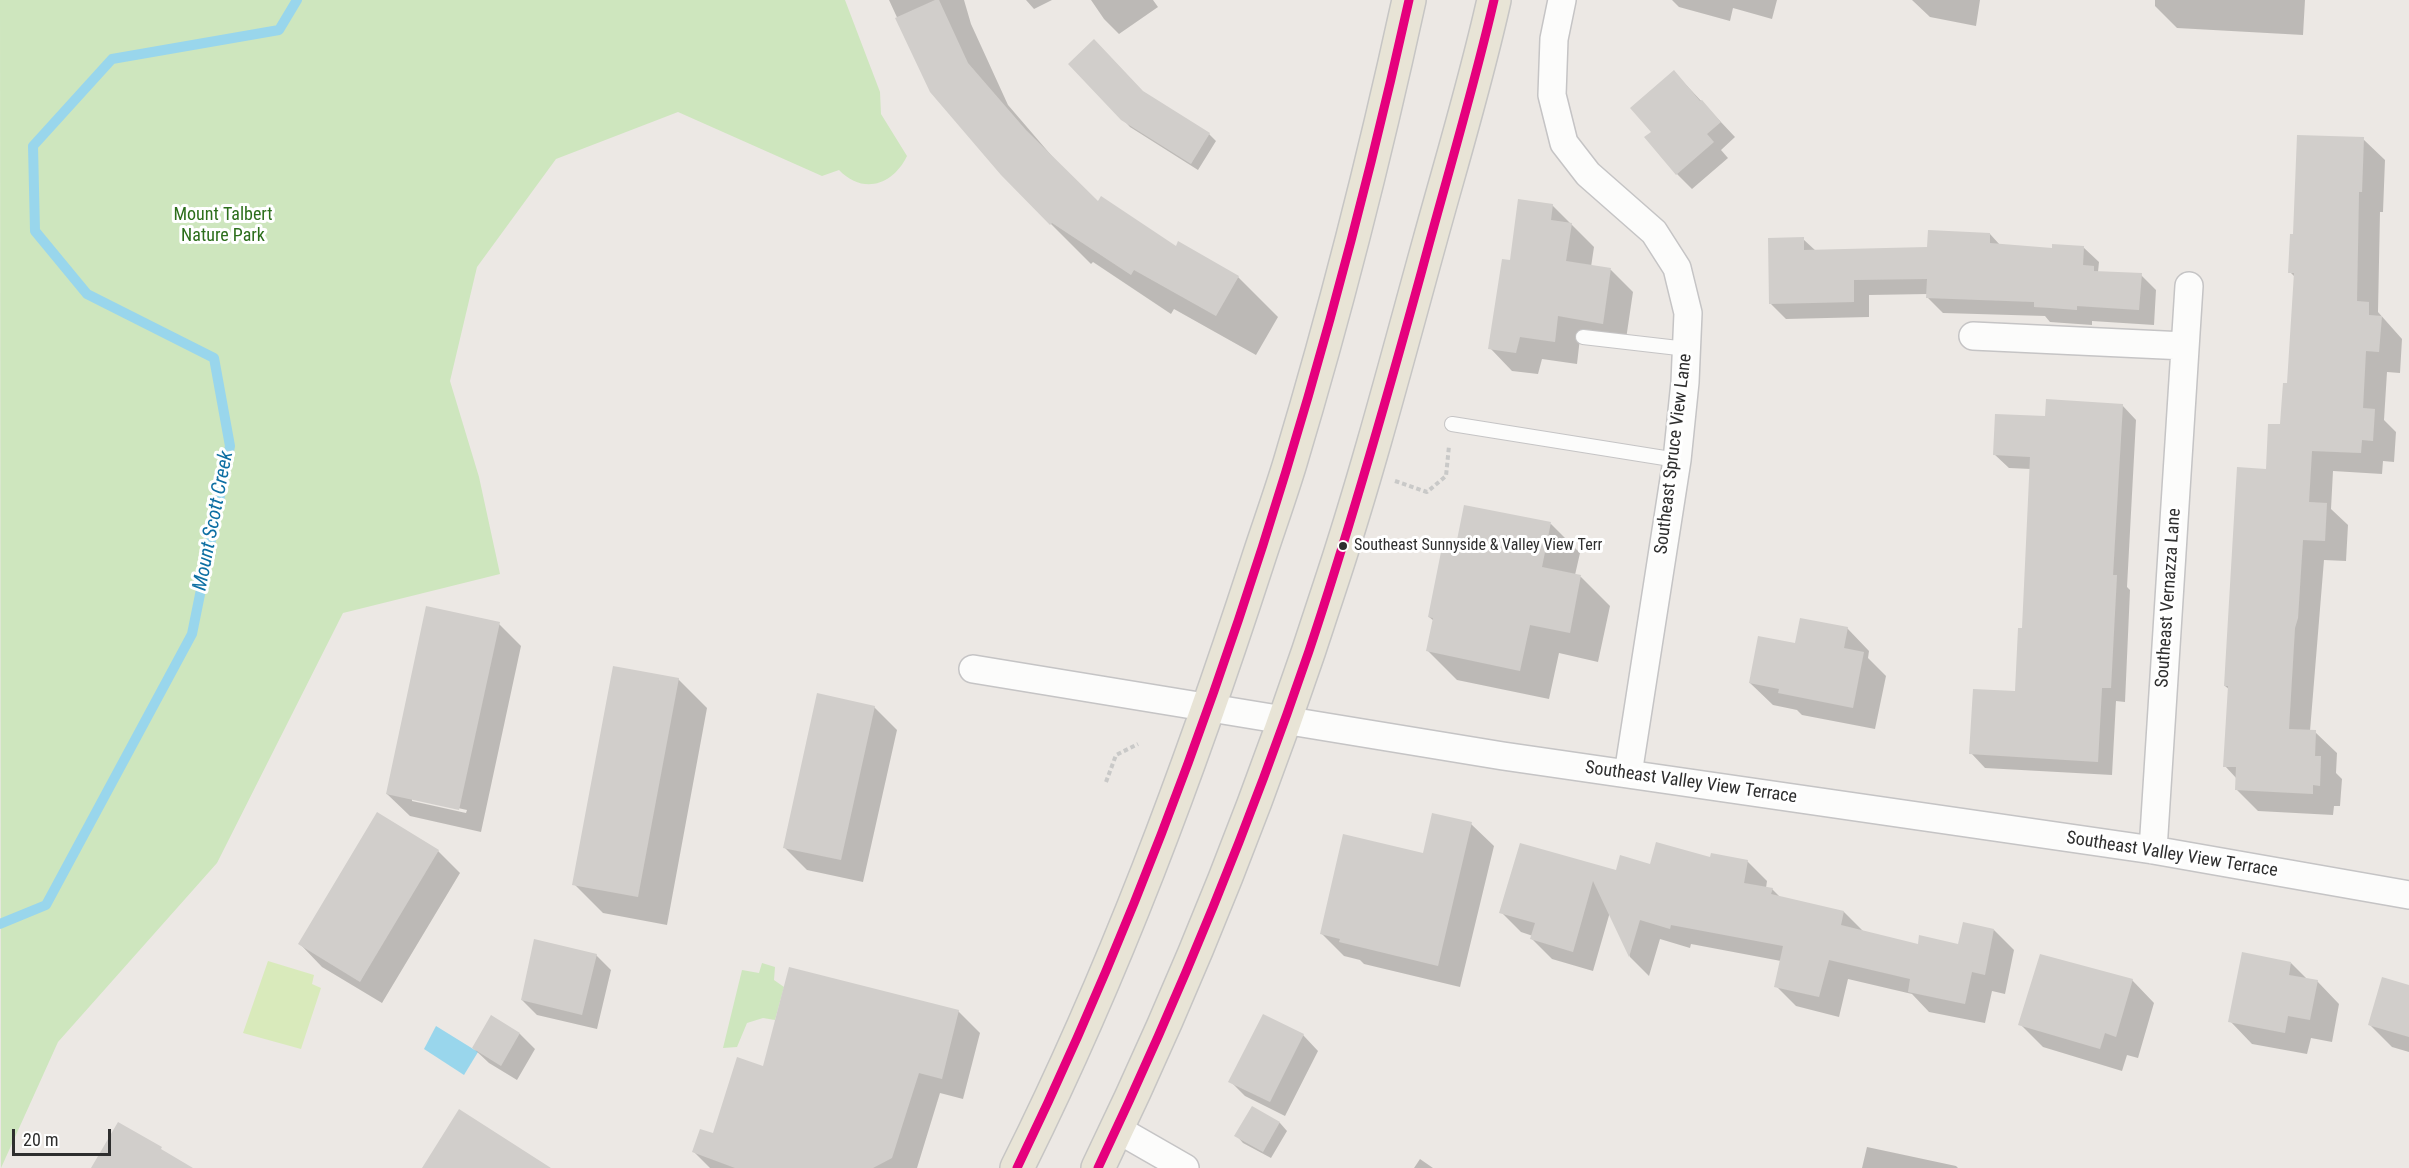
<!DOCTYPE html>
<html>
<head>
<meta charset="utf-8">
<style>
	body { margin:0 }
	#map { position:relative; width:2409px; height:1168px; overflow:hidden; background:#ece8e4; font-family:"Roboto Condensed",sans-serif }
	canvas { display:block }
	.scale { position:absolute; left:12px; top:1129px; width:99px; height:27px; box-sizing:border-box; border:3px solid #2e2e2e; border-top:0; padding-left:8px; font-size:18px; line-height:21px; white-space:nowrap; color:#2e2e2e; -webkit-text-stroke:4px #fff; paint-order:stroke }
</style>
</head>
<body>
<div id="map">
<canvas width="2409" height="1168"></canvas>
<div class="scale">20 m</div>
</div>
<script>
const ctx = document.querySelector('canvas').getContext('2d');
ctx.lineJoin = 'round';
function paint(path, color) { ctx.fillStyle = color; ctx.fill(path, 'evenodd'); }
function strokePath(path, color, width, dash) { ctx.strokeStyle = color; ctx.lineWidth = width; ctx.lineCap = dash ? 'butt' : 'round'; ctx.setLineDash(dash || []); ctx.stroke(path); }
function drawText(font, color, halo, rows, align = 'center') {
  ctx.font = font + ' "Roboto Condensed",sans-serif'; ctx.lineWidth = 6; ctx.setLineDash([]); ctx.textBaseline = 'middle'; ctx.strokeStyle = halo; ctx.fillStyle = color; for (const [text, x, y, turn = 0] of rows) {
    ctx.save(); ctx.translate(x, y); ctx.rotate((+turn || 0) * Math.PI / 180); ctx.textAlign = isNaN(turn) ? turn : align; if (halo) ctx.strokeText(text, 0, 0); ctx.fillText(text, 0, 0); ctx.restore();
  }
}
paint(new Path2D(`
	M 0,0 L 845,0 L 880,92 L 881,114 L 907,156 C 893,185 863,195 839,170 L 822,176 L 678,112 L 556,159 L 477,267 L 450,381 L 479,477 L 500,574 L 343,613 L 217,863 L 58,1042 L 1,1168 Z
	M 762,963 L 775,967 L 774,980 L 784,987 L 775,1020 L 763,1018 L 747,1023 L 737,1047 L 723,1048 L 742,970 L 759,973 Z`), '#cee6be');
paint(new Path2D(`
	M 268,961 L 314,975 L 312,984 L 321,988 L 301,1049 L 243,1033 Z`), '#d9eabb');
paint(new Path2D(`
	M 436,1026 L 478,1052 L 464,1075 L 424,1049 Z`), '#99d6ec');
paint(new Path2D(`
	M 889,0 L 964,0 L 971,24 L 1008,105 L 1063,169 L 1098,204 L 1176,248 L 1238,277 L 1278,317 L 1256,355 L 1174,309 L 1171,314 L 1093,262 L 1091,264 L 1002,175 L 931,91 Z
	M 1026,0 L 1052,0 L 1034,9 Z
	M 1091,0 L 1153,0 L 1158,7 L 1119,34 L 1104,19 Z
	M 1672,0 L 1777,0 L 1772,19 L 1733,8 L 1730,21 L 1679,7 Z
	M 1912,0 L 1980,0 L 1976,26 L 1930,17 Z
	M 2155,0 L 2305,0 L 2303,35 L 2177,28 L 2155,6 Z
	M 1070,64 L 1143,93 L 1209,134 L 1216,141 L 1198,170 L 1130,127 Z
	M 1674,72 L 1735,137 L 1721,150 L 1728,158 L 1692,189 L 1677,174 Z
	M 2363,139 L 2385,160 L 2383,212 L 2380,212 L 2378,312 L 2402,339 L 2400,373 L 2387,372 L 2384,420 L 2396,432 L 2394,462 L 2383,461 L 2382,474 L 2333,471 L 2331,509 L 2348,525 L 2346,561 L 2324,560 L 2310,731 L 2315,732 L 2337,753 L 2336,773 L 2342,779 L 2340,806 L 2334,806 L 2333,815 L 2258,811 L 2236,789 L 2237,779 L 2225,766 L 2230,690 L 2225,686 L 2267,470 L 2282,426 L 2288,385 L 2295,277 L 2290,272 L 2294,236 Z
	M 1552,205 L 1594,247 L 1591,267 L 1611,270 L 1633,292 L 1625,346 L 1580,338 L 1577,364 L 1542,359 L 1538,374 L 1512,371 L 1490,348 L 1511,262 Z
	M 1990,234 L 2000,245 L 2053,249 L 2083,247 L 2099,262 L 2098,272 L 2141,275 L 2156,290 L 2154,325 L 2092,321 L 2092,325 L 2050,322 L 2045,316 L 1943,313 L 1928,298 L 1928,294 L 1869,295 L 1869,317 L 1786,319 L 1771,304 L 1803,239 L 1816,251 L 1929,249 Z
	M 2122,405 L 2136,420 L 2127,587 L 2130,590 L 2125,702 L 2116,701 L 2112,775 L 1985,768 L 1971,753 L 2016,693 L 2023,630 L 2031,469 L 2009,468 L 1994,454 L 2046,418 Z
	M 1551,524 L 1580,553 L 1575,575 L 1581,577 L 1610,606 L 1598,662 L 1559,653 L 1549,699 L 1457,680 L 1428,651 L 1434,621 L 1429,617 L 1456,552 Z
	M 499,624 L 521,646 L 481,832 L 410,816 L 387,794 ZM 412,798 L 467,810 L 466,813 L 412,801 Z
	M 1847,628 L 1869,651 L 1868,658 L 1886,676 L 1875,729 L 1802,715 L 1797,710 L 1773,705 L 1750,683 L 1796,645 Z
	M 678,679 L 707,708 L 667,925 L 603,913 L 574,884 Z
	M 874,707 L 897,730 L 863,882 L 807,870 L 784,847 Z
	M 1471,824 L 1494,846 L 1460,987 L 1364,964 L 1360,960 L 1344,956 L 1322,934 L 1424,854 Z
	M 438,851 L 460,873 L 382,1003 L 322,967 L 300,944 Z
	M 1711,859 L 1747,861 L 1767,881 L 1766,888 L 1772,889 L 1780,897 L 1844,912 L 1864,932 L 1919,945 L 1959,945 L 1994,930 L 2014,950 L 2005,994 L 1992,991 L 1985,1023 L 1929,1012 L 1912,994 L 1848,979 L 1839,1017 L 1796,1006 L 1776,986 L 1781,961 L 1691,944 L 1690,948 L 1660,939 L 1649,976 L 1630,957 L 1610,912 L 1593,971 L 1552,959 L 1532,939 L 1533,936 L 1521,932 L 1501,912 L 1617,872 Z
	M 596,955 L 611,970 L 597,1029 L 537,1015 L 522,1000 Z
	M 2291,963 L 2307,979 L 2317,981 L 2339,1004 L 2332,1042 L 2311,1038 L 2307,1054 L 2252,1044 L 2230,1021 Z
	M 2132,980 L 2154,1003 L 2138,1058 L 2127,1055 L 2122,1071 L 2043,1047 L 2020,1024 Z
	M 2409,987 L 2409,1052 L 2392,1047 L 2369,1024 Z
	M 958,1011 L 980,1033 L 963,1099 L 940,1093 L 917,1168 L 710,1168 L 694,1152 L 714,1135 Z
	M 491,1017 L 520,1034 L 535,1049 L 517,1080 L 489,1063 L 473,1048 Z
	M 1303,1035 L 1318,1051 L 1285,1116 L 1245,1096 L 1230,1081 Z
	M 1252,1108 L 1280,1123 L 1287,1131 L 1271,1158 L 1243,1143 L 1236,1135 Z
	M 1867,1147 L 1956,1166 L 1958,1168 L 1862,1168 Z
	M 1420,1159 L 1433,1168 L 1414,1168 Z`), '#0003');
strokePath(new Path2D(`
	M 0,924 L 46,905 L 192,634 L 230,446 L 214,358 L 87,294 L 35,231 L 33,146 L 112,59 L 279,30 L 297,0`), '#99d6ec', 10);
paint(new Path2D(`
	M 935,0 L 939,0 L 968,63 L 1026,130 L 1098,201 L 1101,196 L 1176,246 L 1178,241 L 1239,276 L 1216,316 L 1134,270 L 1131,275 L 1052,223 L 1050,225 L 1001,175 L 930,92 L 895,18 Z
	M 1094,39 L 1143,91 L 1210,133 L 1191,164 L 1121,120 L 1068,64 Z
	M 1674,70 L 1700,101 L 1702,100 L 1721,122 L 1707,134 L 1714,142 L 1676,175 L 1644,137 L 1651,132 L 1630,108 Z
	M 2297,135 L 2364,137 L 2362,192 L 2359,192 L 2357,301 L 2369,302 L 2369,315 L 2382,316 L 2379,352 L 2366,351 L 2363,408 L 2375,409 L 2373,441 L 2362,440 L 2361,453 L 2312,451 L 2309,502 L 2327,503 L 2325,541 L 2303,540 L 2298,618 L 2295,628 L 2289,729 L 2316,730 L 2315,756 L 2321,756 L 2320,786 L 2313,785 L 2313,794 L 2235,790 L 2236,767 L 2223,767 L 2228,686 L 2224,686 L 2237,467 L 2266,469 L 2268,424 L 2280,424 L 2283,383 L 2287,383 L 2294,273 L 2288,273 L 2290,234 L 2293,234 Z
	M 1518,199 L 1553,204 L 1551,220 L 1572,223 L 1566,261 L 1611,268 L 1603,324 L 1558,316 L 1555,342 L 1520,337 L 1516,353 L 1488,349 L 1502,259 L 1510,260 Z
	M 1928,230 L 1990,233 L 1990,243 L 2052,248 L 2052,244 L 2084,246 L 2083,265 L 2094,266 L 2094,271 L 2142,273 L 2139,310 L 2077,306 L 2077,310 L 2051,308 L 2034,307 L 2034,302 L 1926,298 L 1927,279 L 1854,280 L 1854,302 L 1769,304 L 1768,238 L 1804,237 L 1804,250 L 1927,247 Z
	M 2046,399 L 2123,404 L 2113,575 L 2117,575 L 2111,688 L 2102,688 L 2098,762 L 1969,754 L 1973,689 L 2015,691 L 2018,628 L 2022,628 L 2030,457 L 1993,455 L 1995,414 L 2045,416 Z
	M 1464,505 L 1551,522 L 1542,567 L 1581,575 L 1570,633 L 1530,625 L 1520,671 L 1426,651 L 1433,618 L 1428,617 L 1442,547 L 1455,550 Z
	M 426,606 L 500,622 L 459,810 L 386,794 Z
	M 1800,618 L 1848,627 L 1844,648 L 1864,652 L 1853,708 L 1778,693 L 1779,689 L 1749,683 L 1758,636 L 1795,643 Z
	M 613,666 L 679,678 L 638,897 L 572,885 Z
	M 817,693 L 875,706 L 841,860 L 783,848 Z
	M 377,812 L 439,850 L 360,982 L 298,944 Z
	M 1432,813 L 1472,822 L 1438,966 L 1339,942 L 1340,939 L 1320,934 L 1343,834 L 1423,853 Z
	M 1656,842 L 1710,857 L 1711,853 L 1748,860 L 1744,883 L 1773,888 L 1771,894 L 1844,911 L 1841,925 L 1918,944 L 1919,935 L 1958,944 L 1963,922 L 1994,929 L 1985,975 L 1972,972 L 1965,1004 L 1908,992 L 1910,979 L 1829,960 L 1819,997 L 1774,987 L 1783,946 L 1671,925 L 1670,929 L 1640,920 L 1629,957 L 1593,881 L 1573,952 L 1530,939 L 1535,923 L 1499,913 L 1520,843 L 1616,870 L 1620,855 L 1650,864 Z
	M 534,939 L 597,954 L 582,1015 L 521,1000 Z
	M 2242,952 L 2291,962 L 2289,975 L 2318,980 L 2310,1020 L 2288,1016 L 2285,1033 L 2228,1022 Z
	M 2040,954 L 2133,979 L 2116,1037 L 2105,1033 L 2100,1049 L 2018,1025 Z
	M 789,967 L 959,1010 L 942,1079 L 919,1073 L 892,1158 L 873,1168 L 735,1168 L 692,1152 L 700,1129 L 713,1133 L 737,1057 L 763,1066 Z
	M 2382,977 L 2409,985 L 2409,1037 L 2368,1025 Z
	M 1263,1014 L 1304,1034 L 1270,1102 L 1228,1082 Z
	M 491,1015 L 520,1033 L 501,1066 L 472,1048 Z
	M 1252,1106 L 1280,1122 L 1263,1152 L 1234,1136 Z
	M 459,1109 L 551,1168 L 422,1168 Z
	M 118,1122 L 162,1147 L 161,1149 L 193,1168 L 91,1168 Z`), '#d1cecb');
const service = new Path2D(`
	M 1583,337 L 1687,349
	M 1452,424 L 1677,460`);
const minor = new Path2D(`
	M 1562,0 L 1554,39 L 1552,95 L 1564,143 L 1588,174 L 1654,232 L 1677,268 L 1688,313 L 1685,382 L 1677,460 L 1628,774
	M 1973,336 L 2185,346
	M 973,669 L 1503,756 L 2153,850 L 2409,895
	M 2153,850 L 2189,286
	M 1117,1129 L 1185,1168`);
const primary = new Path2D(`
	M 1017,1168 C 1114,974 1190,769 1257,563 C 1268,529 1280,496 1290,463 C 1336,310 1375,156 1409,0
	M 1098,1168 C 1191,976 1269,777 1334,574 C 1370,464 1399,352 1430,240 C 1452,160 1476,81 1494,0`);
strokePath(service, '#c5c4c5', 16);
strokePath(minor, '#c5c4c5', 30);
strokePath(primary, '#c6c5c4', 36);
strokePath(new Path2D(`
	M 1395,481 L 1427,492 L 1446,476 L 1449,446
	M 1106,782 L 1116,755 L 1138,744`), '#c9c9c8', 4, [4.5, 3]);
strokePath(service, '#fcfcfb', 14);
strokePath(minor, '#fcfcfb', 27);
strokePath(primary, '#e8e4d6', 33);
strokePath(new Path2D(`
	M 1017,1168 C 1196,797 1320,402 1409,0
	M 1098,1168 C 1178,999 1249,827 1309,651 C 1351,525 1387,398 1422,270 C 1446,180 1473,91 1494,0`), '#e5007d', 9);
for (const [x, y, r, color] of [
	[1343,546,5,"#2e2e2e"]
]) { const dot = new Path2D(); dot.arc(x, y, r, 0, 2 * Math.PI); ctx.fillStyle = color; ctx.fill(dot); strokePath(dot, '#fff', 2); }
drawText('16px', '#2e2e2e', '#fff', [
	["Southeast Sunnyside & Valley View Terr",1354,546]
], 'left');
drawText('18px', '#2c6e1b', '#fff', [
	["Mount Talbert",223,215],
	["Nature Park",223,236]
]);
drawText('18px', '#2e2e2e', '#fff', [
	["Southeast Spruce View Lane",1674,454,-83],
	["Southeast Vernazza Lane",2169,598,-86],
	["Southeast Valley View Terrace",1691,783,8],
	["Southeast Valley View Terrace",2172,855,9]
]);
drawText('italic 20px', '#0d6fa3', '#fff', [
	["Mount Scott Creek",214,521,-79]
]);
</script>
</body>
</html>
